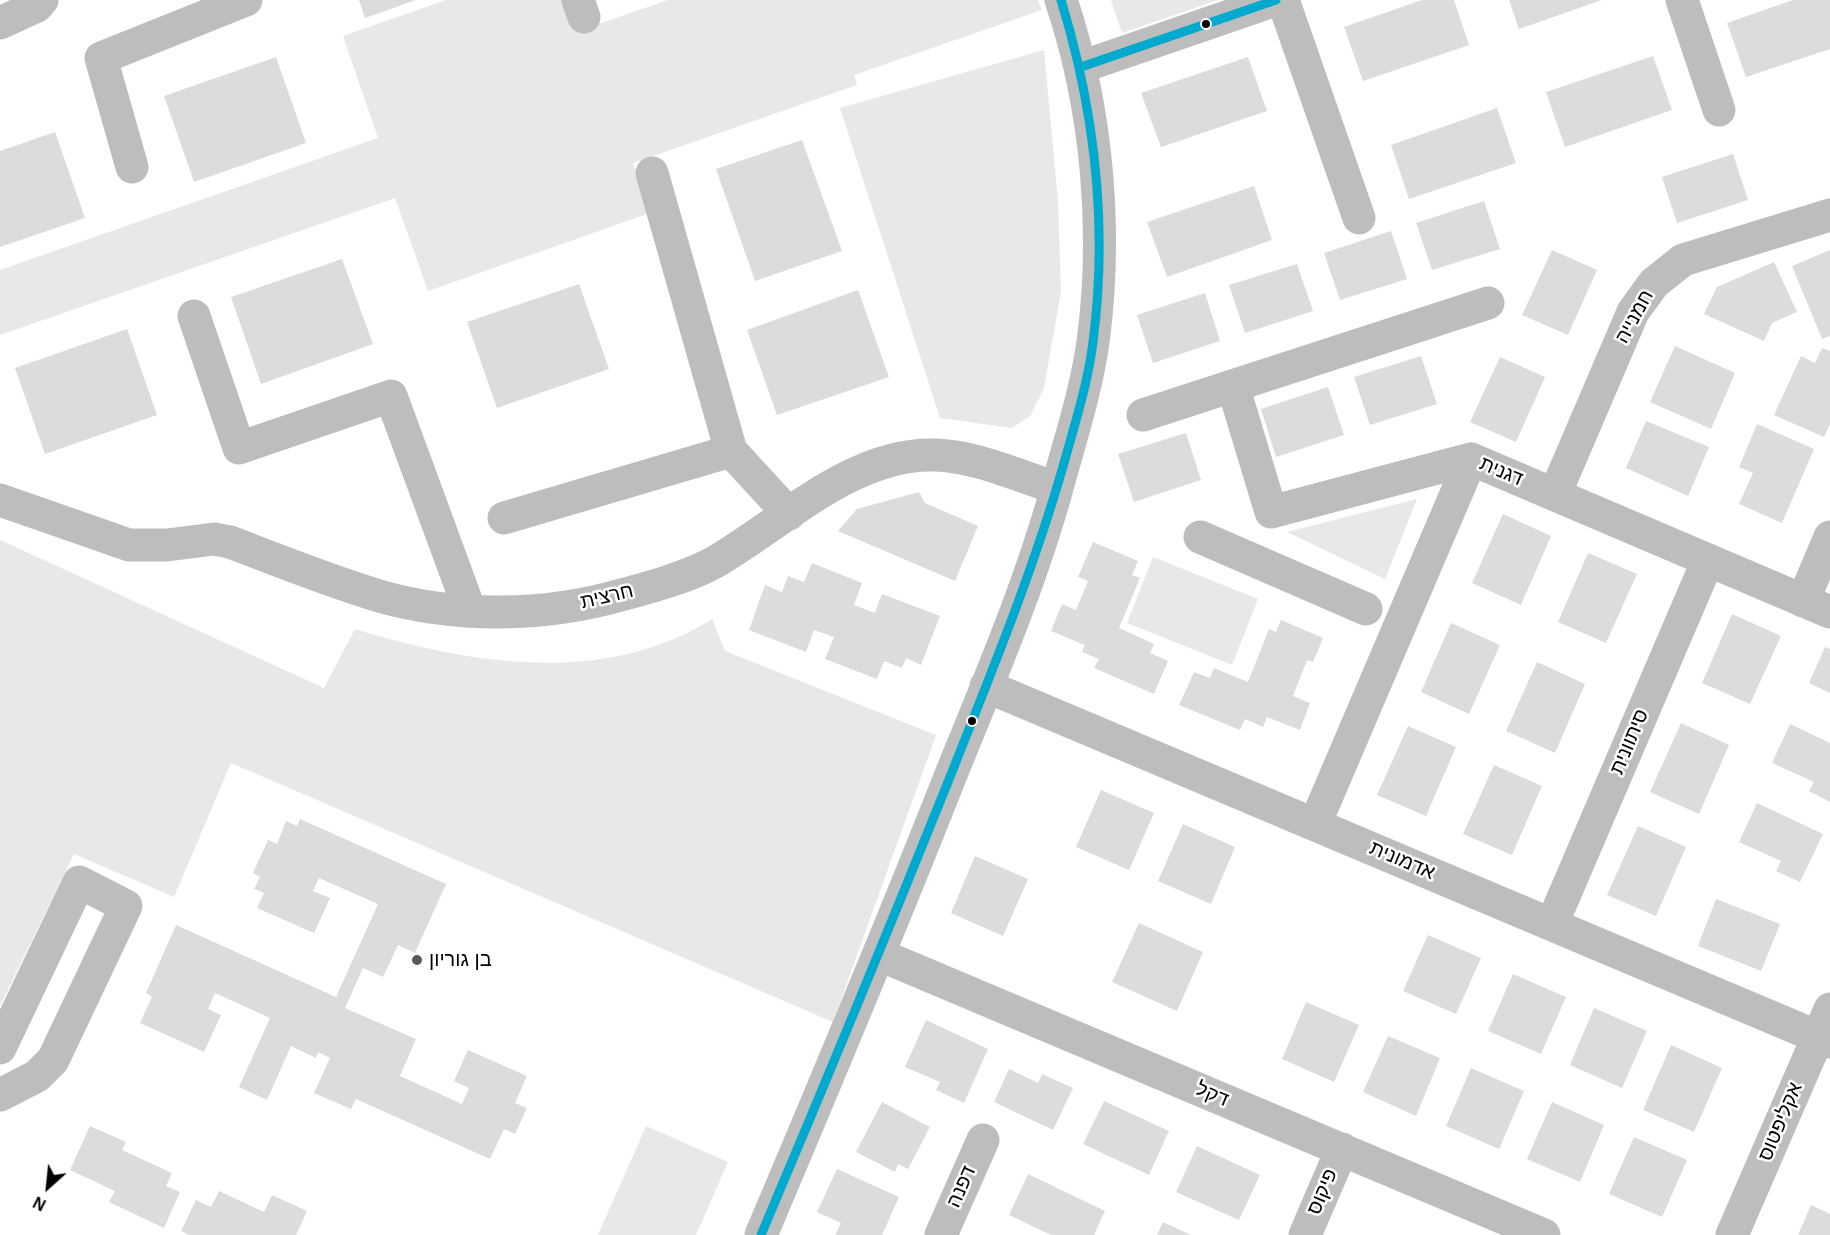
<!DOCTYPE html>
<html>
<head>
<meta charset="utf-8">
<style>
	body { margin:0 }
	#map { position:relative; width:1830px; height:1235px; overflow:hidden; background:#fff; font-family:Helvetica,sans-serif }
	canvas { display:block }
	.north { position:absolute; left:18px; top:1157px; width:60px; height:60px; -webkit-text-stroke:4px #fff; paint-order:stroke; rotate:207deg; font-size:16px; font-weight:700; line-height:24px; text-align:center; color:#000 }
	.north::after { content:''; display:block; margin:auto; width:21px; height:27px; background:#000; clip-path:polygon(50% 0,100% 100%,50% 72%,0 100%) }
</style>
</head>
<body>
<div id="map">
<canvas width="1830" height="1235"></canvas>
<div class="north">N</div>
</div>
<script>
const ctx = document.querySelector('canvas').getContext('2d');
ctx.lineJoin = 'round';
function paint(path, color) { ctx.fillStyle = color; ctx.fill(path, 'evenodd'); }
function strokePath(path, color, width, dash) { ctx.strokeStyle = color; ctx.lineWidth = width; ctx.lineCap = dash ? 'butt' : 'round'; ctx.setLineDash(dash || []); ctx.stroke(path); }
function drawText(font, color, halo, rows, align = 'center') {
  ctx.font = font + ' Helvetica,"Noto Sans Hebrew",sans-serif'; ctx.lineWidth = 5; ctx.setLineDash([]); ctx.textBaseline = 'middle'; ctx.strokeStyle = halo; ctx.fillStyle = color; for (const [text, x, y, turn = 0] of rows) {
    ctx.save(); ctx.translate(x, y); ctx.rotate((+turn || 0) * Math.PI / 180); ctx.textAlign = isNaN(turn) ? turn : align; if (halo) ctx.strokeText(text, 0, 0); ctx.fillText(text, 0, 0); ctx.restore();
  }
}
paint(new Path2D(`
	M 446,0 L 574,0 L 584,29 L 668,0 L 1038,0 L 1042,10 L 854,75 L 857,85 L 633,163 L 650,213 L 428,291 L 395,198 L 0,335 L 0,270 L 378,138 L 343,36 Z
	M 1111,0 L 1218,0 L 1122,33 Z
	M 1044,50 L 1058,202 L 1061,291 L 1044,388 L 1030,416 L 1012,428 L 940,418 L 840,108 Z
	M 1417,499 L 1385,579 L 1287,532 Z
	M 0,540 L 324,688 L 355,629 C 468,664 605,687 712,619 L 725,651 L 936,735 L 833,1022 L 231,763 L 174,897 L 74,854 L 0,1006 Z
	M 1153,557 L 1258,599 L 1232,665 L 1127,623 Z
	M 646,1126 L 728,1162 L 696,1235 L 598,1235 Z`), '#e8e8e8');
paint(new Path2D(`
	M 359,0 L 416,0 L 365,18 Z
	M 1422,0 L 1454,0 L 1469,45 L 1363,81 L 1344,27 Z
	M 1509,0 L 1602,0 L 1519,29 Z
	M 1793,0 L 1830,0 L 1830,49 L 1746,77 L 1727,23 Z
	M 1653,56 L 1672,110 L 1565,147 L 1546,92 Z
	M 276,57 L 306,143 L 194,182 L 164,96 Z
	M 1248,57 L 1267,111 L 1161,147 L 1141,93 Z
	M 1497,108 L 1516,163 L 1409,199 L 1391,145 Z
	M 55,132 L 85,218 L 0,247 L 0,151 Z
	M 802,140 L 842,251 L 755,281 L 716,169 Z
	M 1733,154 L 1748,200 L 1677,223 L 1662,177 Z
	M 1254,186 L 1272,240 L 1167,277 L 1147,222 Z
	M 1484,201 L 1500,249 L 1432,270 L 1416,223 Z
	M 1391,231 L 1407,279 L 1340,300 L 1324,253 Z
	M 1552,250 L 1597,270 L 1568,335 L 1522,315 Z
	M 1830,250 L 1830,336 L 1822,339 L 1792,266 Z
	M 342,259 L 373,344 L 261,384 L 231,297 Z
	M 1774,262 L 1797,312 L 1772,323 L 1764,341 L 1704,314 L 1717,287 Z
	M 1297,264 L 1313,311 L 1245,333 L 1229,285 Z
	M 579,284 L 609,369 L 497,408 L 467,322 Z
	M 858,290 L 889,377 L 777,415 L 747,330 Z
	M 1205,293 L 1220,341 L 1153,363 L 1137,315 Z
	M 127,329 L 157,415 L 45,454 L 15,368 Z
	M 1675,346 L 1735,373 L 1711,429 L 1650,402 Z
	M 1822,348 L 1830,351 L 1830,424 L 1824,437 L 1774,415 L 1801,356 L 1815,363 Z
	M 1421,356 L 1437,404 L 1370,425 L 1354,377 Z
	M 1500,357 L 1545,377 L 1516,442 L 1470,422 Z
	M 1328,387 L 1344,435 L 1276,457 L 1261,409 Z
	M 1646,421 L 1709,447 L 1688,496 L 1626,468 Z
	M 1757,424 L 1814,449 L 1782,523 L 1739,504 L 1753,473 L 1739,467 Z
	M 1186,433 L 1201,480 L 1134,502 L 1118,454 Z
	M 919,492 L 925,503 L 978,526 L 955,581 L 838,531 L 857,509 Z
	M 1503,514 L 1551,536 L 1521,605 L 1472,583 Z
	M 1093,542 L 1138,561 L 1132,575 L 1140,578 L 1119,628 L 1154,644 L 1150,653 L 1168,661 L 1154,694 L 1094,668 L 1099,659 L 1082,652 L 1085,645 L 1051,631 L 1062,604 L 1076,610 L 1088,581 L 1078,577 Z
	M 1588,553 L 1637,574 L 1606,643 L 1558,622 Z
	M 812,563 L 862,583 L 854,605 L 875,613 L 882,594 L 940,616 L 921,665 L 906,658 L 902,668 L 884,661 L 877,679 L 825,659 L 834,637 L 814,630 L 806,652 L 749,630 L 765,585 L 782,592 L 788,576 L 804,582 Z
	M 1732,614 L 1781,636 L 1750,704 L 1702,683 Z
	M 1281,620 L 1323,638 L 1313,662 L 1307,660 L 1293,696 L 1310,703 L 1300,730 L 1267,717 L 1263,727 L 1245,719 L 1240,730 L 1179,705 L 1194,672 L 1210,678 L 1214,668 L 1248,682 L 1269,629 L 1276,632 Z
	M 1451,623 L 1500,645 L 1469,714 L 1421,692 Z
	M 1825,647 L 1830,649 L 1830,693 L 1809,683 Z
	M 1537,662 L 1585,684 L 1555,753 L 1506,731 Z
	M 1681,723 L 1729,745 L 1699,814 L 1650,792 Z
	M 1790,724 L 1830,743 L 1830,802 L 1809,791 L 1814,782 L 1772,763 Z
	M 1408,726 L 1456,747 L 1426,816 L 1377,795 Z
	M 1494,765 L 1542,786 L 1512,855 L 1463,834 Z
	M 1101,790 L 1154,813 L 1129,870 L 1076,847 Z
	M 1757,803 L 1823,834 L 1800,882 L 1776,871 L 1781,861 L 1739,842 Z
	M 300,819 L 446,884 L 415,953 L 398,945 L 383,977 L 363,968 L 345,1008 L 416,1039 L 400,1076 L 462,1104 L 469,1088 L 454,1081 L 468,1050 L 527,1076 L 515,1103 L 527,1108 L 515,1134 L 504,1129 L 490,1159 L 356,1099 L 351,1109 L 314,1093 L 330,1058 L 318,1052 L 316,1058 L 291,1046 L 267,1100 L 239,1087 L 270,1018 L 215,993 L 208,1009 L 221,1015 L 204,1052 L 140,1023 L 152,997 L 146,993 L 176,925 L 336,997 L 378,904 L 319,878 L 313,891 L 330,898 L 314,933 L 257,908 L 264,893 L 254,889 L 260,877 L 253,873 L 268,840 L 277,844 L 286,821 L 297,826 Z
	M 1183,824 L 1235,847 L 1211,904 L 1158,881 Z
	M 1638,826 L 1686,847 L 1656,916 L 1607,895 Z
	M 975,856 L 1028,879 L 1003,936 L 951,913 Z
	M 1716,899 L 1780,924 L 1761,971 L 1698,946 Z
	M 1139,923 L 1203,952 L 1177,1011 L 1112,982 Z
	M 1428,935 L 1481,958 L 1456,1014 L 1403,991 Z
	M 1513,974 L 1566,997 L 1541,1054 L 1488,1031 Z
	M 1306,1002 L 1359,1025 L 1334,1082 L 1282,1059 Z
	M 1594,1008 L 1647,1031 L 1622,1088 L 1570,1065 Z
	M 926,1020 L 988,1049 L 964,1103 L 936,1090 L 940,1082 L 905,1067 Z
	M 1388,1036 L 1440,1058 L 1416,1116 L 1363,1092 Z
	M 1671,1045 L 1722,1068 L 1694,1132 L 1643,1110 Z
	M 1471,1068 L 1524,1091 L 1499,1149 L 1446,1126 Z
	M 1009,1069 L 1038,1083 L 1042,1074 L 1073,1088 L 1053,1130 L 994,1102 Z
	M 1104,1101 L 1169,1131 L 1149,1175 L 1083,1144 Z
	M 882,1102 L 930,1127 L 908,1169 L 898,1164 L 895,1172 L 856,1152 Z
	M 1552,1102 L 1604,1125 L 1580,1182 L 1527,1159 Z
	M 90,1126 L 126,1142 L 122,1150 L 172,1173 L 166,1186 L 180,1192 L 164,1228 L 109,1202 L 115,1191 L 70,1170 Z
	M 1634,1137 L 1687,1160 L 1662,1217 L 1609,1194 Z
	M 1197,1146 L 1260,1175 L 1239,1220 L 1176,1192 Z
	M 837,1169 L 899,1197 L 882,1235 L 835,1235 L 841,1223 L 817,1212 Z
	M 1028,1174 L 1105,1211 L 1094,1235 L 1051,1235 L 1009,1215 Z
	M 219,1191 L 264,1212 L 272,1195 L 307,1211 L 296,1235 L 189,1235 L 181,1231 L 196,1200 L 211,1207 Z
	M 1811,1205 L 1830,1214 L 1830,1235 L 1798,1235 Z
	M 1163,1222 L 1191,1235 L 1157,1235 Z`), '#dcdcdc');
strokePath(new Path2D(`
	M 578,0 L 584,17
	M 1283,0 L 1359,218
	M 1682,0 L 1719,110
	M 0,23 L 37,6 L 42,0
	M 1081,67 L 1276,0
	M 132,167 L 101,58 L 246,0
	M 652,173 L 731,451 L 789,514
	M 194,316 L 239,448 L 391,396 L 470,611
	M 1233,386 L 1271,512 L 1471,459
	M 1143,415 L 1488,303
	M 1555,494 L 1633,312 L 1654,283 L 1683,260 L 1830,215
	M 0,500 L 129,545 L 167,545 L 214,539 L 230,542 C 279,561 329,581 379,596 C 456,618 544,617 621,595 C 651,587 688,577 715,562 C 782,523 854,452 935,455 C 976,456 1018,476 1057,488
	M 504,518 L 731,451
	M 1200,537 L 1366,609
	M 1803,601 L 1830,537
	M 986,686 L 1830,1042
	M 1315,824 L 1471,459 L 1830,612
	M 1552,924 L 1708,560
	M 880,955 L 1544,1235
	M 0,1048 L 79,882 L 126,906 L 53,1060 L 37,1076 L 0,1095
	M 761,1235 C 825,1084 888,934 948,782 C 987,685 1029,589 1057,488 C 1070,440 1086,392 1093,342 C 1108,230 1097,107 1061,0
	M 941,1235 L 983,1140
	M 1305,1235 L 1342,1149
	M 1732,1235 L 1830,1009`), '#bdbdbd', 33);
strokePath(new Path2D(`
	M 1081,67 L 1276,0
	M 761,1235 C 825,1084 887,934 948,782 C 990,676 1033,572 1064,463 C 1075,423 1088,383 1093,342 C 1108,226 1095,111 1061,0`), '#00a9ce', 9);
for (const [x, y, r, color] of [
	[1206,24,5,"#000"],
	[972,721,5,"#000"],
	[417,960,6,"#595959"]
]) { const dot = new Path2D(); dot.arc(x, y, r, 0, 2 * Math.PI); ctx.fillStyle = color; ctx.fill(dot); strokePath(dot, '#fff', 2); }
drawText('20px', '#000', '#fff', [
	["חמנייה",1635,317,-61],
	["דגנית",1501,472,23],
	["חרצית",607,597,-13],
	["סיתוונית",1630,742,-67],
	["אדמונית",1402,861,23],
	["דקל",1212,1095,23],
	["אקליפטוס",1781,1122,-67],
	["דפנה",962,1187,-66],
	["פיקוס",1323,1192,-67]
]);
drawText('20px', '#000', '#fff', [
	["בן גוריון",429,960]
], 'left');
</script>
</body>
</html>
